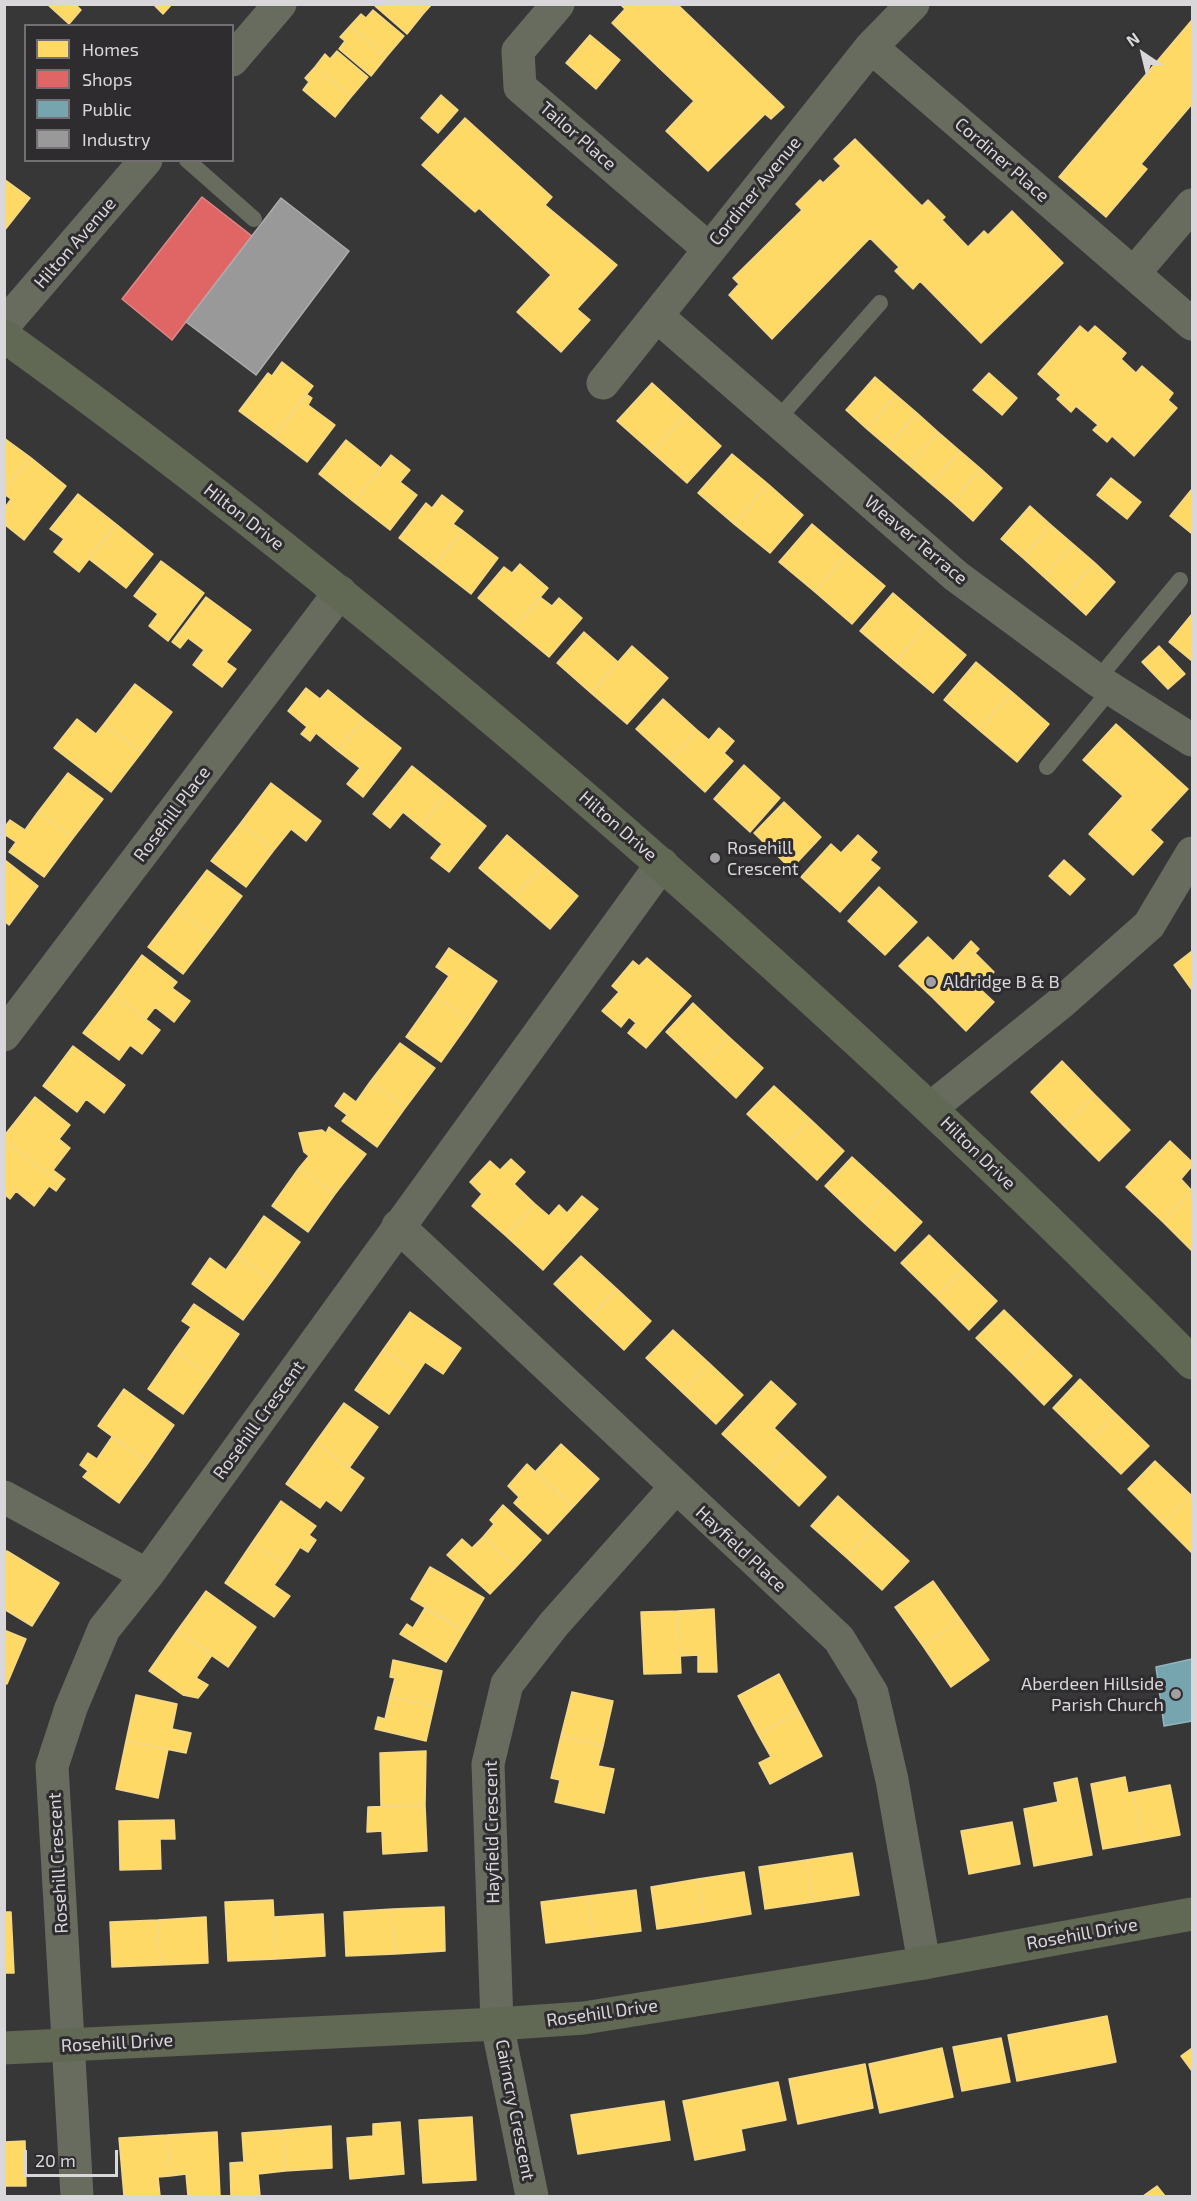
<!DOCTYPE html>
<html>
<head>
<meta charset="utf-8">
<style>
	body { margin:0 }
	#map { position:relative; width:1197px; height:2201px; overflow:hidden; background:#383738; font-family:"Exo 2",sans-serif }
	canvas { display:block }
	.frame { position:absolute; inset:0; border:6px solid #d9d7d9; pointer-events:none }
	.legend { position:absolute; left:24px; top:24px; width:210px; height:138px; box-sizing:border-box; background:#2e2c2f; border:2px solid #727073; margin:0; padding:8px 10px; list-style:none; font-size:18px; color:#d9d7d9 }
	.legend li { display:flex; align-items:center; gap:12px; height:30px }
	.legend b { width:30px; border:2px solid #727073 }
	.north { position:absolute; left:1113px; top:24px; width:60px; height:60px; -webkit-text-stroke:4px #2e2c2f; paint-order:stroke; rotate:325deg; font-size:16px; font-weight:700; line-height:24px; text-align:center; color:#d9d7d9 }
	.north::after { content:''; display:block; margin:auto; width:21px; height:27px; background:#d9d7d9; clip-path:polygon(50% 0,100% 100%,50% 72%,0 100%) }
	.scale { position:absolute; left:24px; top:2150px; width:94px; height:27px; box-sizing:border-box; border:3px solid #d9d7d9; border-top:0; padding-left:8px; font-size:18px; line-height:21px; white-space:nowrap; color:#d9d7d9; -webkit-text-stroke:4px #2e2c2f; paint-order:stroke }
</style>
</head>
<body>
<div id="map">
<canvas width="1197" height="2201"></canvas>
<div class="frame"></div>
<ul class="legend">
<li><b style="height:16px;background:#ffd966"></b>Homes</li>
<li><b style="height:16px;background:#e06666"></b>Shops</li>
<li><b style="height:16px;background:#76a5af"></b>Public</li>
<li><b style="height:16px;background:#999"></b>Industry</li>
</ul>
<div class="north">N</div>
<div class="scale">20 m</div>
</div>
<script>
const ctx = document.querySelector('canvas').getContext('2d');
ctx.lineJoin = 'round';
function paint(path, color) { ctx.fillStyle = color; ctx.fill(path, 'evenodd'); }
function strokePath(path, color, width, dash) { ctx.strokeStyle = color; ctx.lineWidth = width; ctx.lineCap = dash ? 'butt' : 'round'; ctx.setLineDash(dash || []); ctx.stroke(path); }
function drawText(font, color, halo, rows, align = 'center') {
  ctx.font = font + ' "Exo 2",sans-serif'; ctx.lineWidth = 6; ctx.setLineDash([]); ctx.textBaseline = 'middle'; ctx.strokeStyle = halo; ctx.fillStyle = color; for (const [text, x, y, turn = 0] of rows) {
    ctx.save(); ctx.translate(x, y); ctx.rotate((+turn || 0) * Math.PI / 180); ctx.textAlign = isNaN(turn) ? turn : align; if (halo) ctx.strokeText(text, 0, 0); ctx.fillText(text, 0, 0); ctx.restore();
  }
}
const homes = new Path2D(`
	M 47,4 L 75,4 L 81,10 L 69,24 Z
	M 153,4 L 172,4 L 163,14 Z
	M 377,4 L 412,4 L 423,14 L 407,34 L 375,6 Z
	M 412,4 L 432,4 L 423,14 Z
	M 620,4 L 677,4 L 784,107 L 771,119 L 765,114 L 708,171 L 666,131 L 694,101 L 612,23 L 625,9 Z
	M 373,10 L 404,36 L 387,56 L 350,26 L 361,14 L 366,18 Z
	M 1192,20 L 1192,104 L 1141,164 L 1147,169 L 1106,217 L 1059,177 Z
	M 350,26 L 387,56 L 371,76 L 339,49 L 345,41 L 340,37 Z
	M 590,35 L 620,60 L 596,89 L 566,63 Z
	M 337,51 L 368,77 L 351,97 L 315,67 L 325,54 L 330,59 Z
	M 315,67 L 351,97 L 335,117 L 303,90 L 309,82 L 305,78 Z
	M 441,95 L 458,110 L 438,133 L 421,118 Z
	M 465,118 L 552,197 L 545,205 L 617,265 L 577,309 L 590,320 L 561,352 L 517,312 L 551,275 L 479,208 L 475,212 L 422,165 Z
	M 855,139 L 922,206 L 928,200 L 945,217 L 942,220 L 968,247 L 984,231 L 988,235 L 1012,211 L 1063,263 L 981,343 L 920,281 L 913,289 L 895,271 L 899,267 L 870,238 L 772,339 L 729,295 L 739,284 L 733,278 L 802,210 L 796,204 L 820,180 L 823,183 L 841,166 L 834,159 Z
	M 4,179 L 30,198 L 4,231 Z
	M 1080,326 L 1088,333 L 1095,326 L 1126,353 L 1121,359 L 1136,373 L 1142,366 L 1173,393 L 1168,400 L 1177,408 L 1134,456 L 1112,436 L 1107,442 L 1093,430 L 1098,425 L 1076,406 L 1071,412 L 1057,399 L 1061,395 L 1038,374 Z
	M 282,362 L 313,386 L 274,437 L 239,411 L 268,373 L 272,376 Z
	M 989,373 L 1017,398 L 1002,415 L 973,390 Z
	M 875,377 L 896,395 L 867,429 L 846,410 Z
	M 652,383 L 686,414 L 652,452 L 617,421 Z
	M 306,394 L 312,398 L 308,405 L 335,425 L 307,462 L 274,437 Z
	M 896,395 L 917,413 L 888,447 L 867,429 Z
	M 917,413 L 938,432 L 909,465 L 888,447 Z
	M 686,414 L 721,446 L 687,483 L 652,452 Z
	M 938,432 L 960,451 L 931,484 L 909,465 Z
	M 4,438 L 30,457 L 4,490 Z
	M 346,440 L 381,468 L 354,502 L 319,474 Z
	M 960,451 L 981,469 L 952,502 L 931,484 Z
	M 732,454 L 768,484 L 734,524 L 698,493 Z
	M 391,455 L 410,470 L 400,482 L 417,495 L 390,530 L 354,502 Z
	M 30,457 L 66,486 L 24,540 L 4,524 L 4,509 L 11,499 L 4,494 L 4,490 Z
	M 981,469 L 1002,488 L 973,521 L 952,502 Z
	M 1111,478 L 1141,502 L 1127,519 L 1097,495 Z
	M 768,484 L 803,515 L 770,553 L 734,524 Z
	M 1192,489 L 1192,532 L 1191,533 L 1170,516 Z
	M 78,494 L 116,524 L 79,572 L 54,552 L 64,539 L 50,529 Z
	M 442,495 L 463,511 L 453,524 L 462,530 L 435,566 L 399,538 L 426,503 L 432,508 Z
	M 1030,506 L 1051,525 L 1023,558 L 1001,539 Z
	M 116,524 L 153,554 L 126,588 L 89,559 Z
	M 812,524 L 847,554 L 815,592 L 779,562 Z
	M 1051,525 L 1073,544 L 1044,577 L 1023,558 Z
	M 462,530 L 498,558 L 471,594 L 435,566 Z
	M 1073,544 L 1095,563 L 1065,596 L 1044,577 Z
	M 847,554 L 885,586 L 852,624 L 815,592 Z
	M 161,561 L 204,593 L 168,641 L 149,626 L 158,614 L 134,596 Z
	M 1095,563 L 1115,582 L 1086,615 L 1065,596 Z
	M 520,564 L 548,588 L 514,628 L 478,598 L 504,567 L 512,573 Z
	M 893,593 L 928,623 L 896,662 L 860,631 Z
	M 206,597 L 251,630 L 226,662 L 236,669 L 222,687 L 193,665 L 204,650 L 188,638 L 180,648 L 172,642 Z
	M 540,597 L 552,606 L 559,598 L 582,618 L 549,657 L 514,628 Z
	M 1192,614 L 1192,661 L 1169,642 Z
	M 928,623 L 966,655 L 933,693 L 896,662 Z
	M 584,632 L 618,662 L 591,693 L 557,663 Z
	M 632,646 L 668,678 L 627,724 L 591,693 Z
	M 1159,646 L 1185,674 L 1168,689 L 1142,662 Z
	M 976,662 L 1012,692 L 979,730 L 944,700 Z
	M 135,684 L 172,712 L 141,753 L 104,724 Z
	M 306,688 L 320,699 L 328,690 L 364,719 L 338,751 L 316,733 L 310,741 L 301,734 L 307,727 L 288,711 Z
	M 1012,692 L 1049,724 L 1017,762 L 979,730 Z
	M 663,699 L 697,730 L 670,760 L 636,729 Z
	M 77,719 L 96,734 L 104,724 L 141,753 L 111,792 L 54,748 Z
	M 364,719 L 401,748 L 363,797 L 347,784 L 360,768 L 338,751 Z
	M 1116,724 L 1188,789 L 1150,830 L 1163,842 L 1133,875 L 1089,834 L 1123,796 L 1083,760 Z
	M 719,728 L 734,741 L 724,753 L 733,761 L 705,792 L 670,760 L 697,730 L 709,740 Z
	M 744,765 L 780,798 L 750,832 L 714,799 Z
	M 412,766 L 447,794 L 420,826 L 403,812 L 390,828 L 373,814 Z
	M 68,773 L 103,799 L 73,838 L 38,812 Z
	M 271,783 L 321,821 L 306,841 L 291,829 L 274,850 L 240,824 Z
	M 447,794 L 486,826 L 449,872 L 431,858 L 442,844 L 420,826 Z
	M 784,802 L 821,837 L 791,869 L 754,833 Z
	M 38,812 L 73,838 L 44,877 L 9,852 L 16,842 L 4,834 L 4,828 L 10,820 L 25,830 Z
	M 240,824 L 274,850 L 246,887 L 211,861 Z
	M 507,835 L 542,865 L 514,898 L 479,868 Z
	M 858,835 L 877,852 L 870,860 L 880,868 L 840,912 L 801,877 L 831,844 L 841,853 Z
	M 5,860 L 38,886 L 9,925 L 4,921 Z
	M 1064,860 L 1085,879 L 1070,895 L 1049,876 Z
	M 542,865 L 578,896 L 550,929 L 514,898 Z
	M 207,870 L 242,896 L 212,936 L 177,909 Z
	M 879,887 L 917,922 L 885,955 L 848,921 Z
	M 177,909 L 212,936 L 183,974 L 148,947 Z
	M 928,937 L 953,961 L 971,941 L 979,949 L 932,997 L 899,966 Z
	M 449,948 L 497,981 L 470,1021 L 435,996 L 449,976 L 436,967 Z
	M 1192,951 L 1192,990 L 1174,965 Z
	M 975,953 L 994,972 L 979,988 L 994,1002 L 966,1031 L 932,997 Z
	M 142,955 L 177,982 L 172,988 L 190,1001 L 174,1022 L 155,1007 L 146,1019 L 113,994 Z
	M 647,958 L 691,996 L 646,1048 L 628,1033 L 636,1023 L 629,1017 L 621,1027 L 602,1011 L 619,992 L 612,986 L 633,961 L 639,966 Z
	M 113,994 L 160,1030 L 142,1054 L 130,1045 L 119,1060 L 83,1033 Z
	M 435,996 L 470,1021 L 441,1062 L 406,1037 Z
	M 693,1003 L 729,1037 L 702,1066 L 666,1032 Z
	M 729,1037 L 763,1068 L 736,1098 L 702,1066 Z
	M 400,1043 L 435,1068 L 405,1108 L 370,1082 Z
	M 73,1046 L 125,1085 L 104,1113 L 86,1099 L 77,1112 L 43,1086 Z
	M 1062,1061 L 1095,1095 L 1064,1126 L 1031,1092 Z
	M 370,1082 L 405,1108 L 377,1147 L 342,1121 L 347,1115 L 335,1106 L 344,1093 L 356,1102 Z
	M 774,1086 L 810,1119 L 783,1148 L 747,1114 Z
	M 1095,1095 L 1130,1130 L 1099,1161 L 1064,1126 Z
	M 35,1097 L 70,1125 L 59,1139 L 70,1148 L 53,1170 L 65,1179 L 61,1184 L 4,1140 L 4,1136 Z
	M 810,1119 L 844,1151 L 817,1180 L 783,1148 Z
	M 329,1127 L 366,1154 L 335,1194 L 299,1168 L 309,1156 L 304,1152 L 299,1133 L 322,1130 L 326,1133 Z
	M 4,1140 L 61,1184 L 56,1191 L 49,1186 L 34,1206 L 16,1191 L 10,1199 L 4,1194 Z
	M 1170,1141 L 1192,1162 L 1192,1166 L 1181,1179 L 1192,1191 L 1163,1222 L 1126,1187 Z
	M 852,1157 L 888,1190 L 861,1220 L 825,1186 Z
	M 511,1159 L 525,1172 L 514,1184 L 535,1204 L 506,1236 L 472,1206 L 482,1194 L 470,1182 L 490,1161 L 500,1170 Z
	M 299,1168 L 335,1194 L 308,1232 L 272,1206 Z
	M 888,1190 L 922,1222 L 895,1251 L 861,1220 Z
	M 1192,1191 L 1192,1251 L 1163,1222 Z
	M 582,1196 L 598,1209 L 543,1270 L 506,1236 L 535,1204 L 549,1216 L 559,1205 L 567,1213 Z
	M 264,1216 L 300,1242 L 272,1281 L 237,1255 Z
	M 929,1235 L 964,1269 L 936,1297 L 901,1263 Z
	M 237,1255 L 272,1281 L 243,1320 L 192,1284 L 210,1258 L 226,1270 Z
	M 581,1256 L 617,1289 L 590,1318 L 554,1284 Z
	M 964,1269 L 997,1301 L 969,1330 L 936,1297 Z
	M 617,1289 L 651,1321 L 624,1350 L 590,1318 Z
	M 194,1304 L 239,1334 L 210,1376 L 174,1351 L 191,1327 L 182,1321 Z
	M 1004,1310 L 1039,1344 L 1012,1373 L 976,1338 Z
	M 410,1312 L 461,1348 L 443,1374 L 425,1362 L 417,1374 L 383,1350 Z
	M 673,1330 L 709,1363 L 682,1392 L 646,1358 Z
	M 1039,1344 L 1072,1376 L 1044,1405 L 1012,1373 Z
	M 383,1350 L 417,1374 L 389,1414 L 355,1390 Z
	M 174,1351 L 210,1376 L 183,1414 L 148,1389 Z
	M 709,1363 L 743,1395 L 716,1424 L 682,1392 Z
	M 1080,1379 L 1116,1414 L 1088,1442 L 1053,1408 Z
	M 771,1381 L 796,1404 L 774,1428 L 792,1445 L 765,1474 L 722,1434 Z
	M 124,1389 L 174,1425 L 148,1463 L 98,1426 Z
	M 344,1403 L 378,1427 L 349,1468 L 315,1443 Z
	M 1116,1414 L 1149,1446 L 1121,1474 L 1088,1442 Z
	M 112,1437 L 148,1463 L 119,1503 L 83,1477 L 88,1471 L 80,1465 L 88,1453 L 97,1459 Z
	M 315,1443 L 364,1478 L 341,1511 L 326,1500 L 320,1508 L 286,1484 Z
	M 561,1444 L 599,1479 L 573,1507 L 535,1472 Z
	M 792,1445 L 826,1477 L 799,1506 L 765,1474 Z
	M 1155,1461 L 1191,1495 L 1163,1524 L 1128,1489 Z
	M 527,1464 L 573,1507 L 548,1534 L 514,1503 L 519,1497 L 508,1486 Z
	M 1191,1495 L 1192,1497 L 1192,1553 L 1163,1524 Z
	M 838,1496 L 874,1529 L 847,1558 L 811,1526 Z
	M 281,1501 L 316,1526 L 309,1535 L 316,1540 L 308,1552 L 300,1547 L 287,1567 L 252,1543 Z
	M 503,1505 L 541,1540 L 516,1567 L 483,1537 L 494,1524 L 490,1520 Z
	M 874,1529 L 909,1561 L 882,1590 L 847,1558 Z
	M 483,1537 L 516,1567 L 490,1594 L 447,1555 L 462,1539 L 472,1548 Z
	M 252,1543 L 287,1567 L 274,1585 L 290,1596 L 274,1617 L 225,1583 Z
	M 7,1551 L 59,1583 L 32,1626 L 4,1609 L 4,1555 Z
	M 430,1567 L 484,1598 L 464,1631 L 411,1599 Z
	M 933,1581 L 960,1619 L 923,1646 L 895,1607 Z
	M 206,1591 L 256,1627 L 228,1667 L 177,1631 Z
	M 425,1608 L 464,1631 L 446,1662 L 400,1634 L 407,1624 L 413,1628 Z
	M 714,1609 L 717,1672 L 698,1672 L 698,1655 L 680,1656 L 678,1611 Z
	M 678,1611 L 681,1673 L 644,1674 L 641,1612 Z
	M 960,1619 L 989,1660 L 951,1687 L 923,1646 Z
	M 4,1630 L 26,1639 L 7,1684 L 4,1683 Z
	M 177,1631 L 212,1655 L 196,1678 L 208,1685 L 198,1698 L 183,1695 L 149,1671 Z
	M 393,1660 L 442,1671 L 434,1706 L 390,1697 L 395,1678 L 390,1677 Z
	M 779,1674 L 799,1712 L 758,1734 L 738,1696 Z
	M 572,1692 L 613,1701 L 603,1746 L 561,1736 Z
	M 136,1695 L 177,1704 L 172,1729 L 191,1733 L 186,1753 L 126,1741 Z
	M 390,1697 L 434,1706 L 426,1741 L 375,1729 L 378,1717 L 385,1719 Z
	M 799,1712 L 822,1756 L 770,1784 L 759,1763 L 771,1757 L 758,1734 Z
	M 561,1736 L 603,1746 L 598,1766 L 614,1769 L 604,1813 L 555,1802 L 560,1780 L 551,1778 Z
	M 126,1741 L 168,1749 L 158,1798 L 116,1789 Z
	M 426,1751 L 425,1805 L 381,1806 L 380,1753 Z
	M 1125,1777 L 1128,1793 L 1133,1792 L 1142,1842 L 1103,1849 L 1091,1784 Z
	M 1077,1778 L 1092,1855 L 1034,1866 L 1024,1809 L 1058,1802 L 1054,1783 Z
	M 1170,1785 L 1180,1835 L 1142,1842 L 1133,1792 Z
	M 425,1805 L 427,1851 L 383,1854 L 382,1831 L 367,1832 L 368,1807 Z
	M 174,1820 L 175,1839 L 160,1839 L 161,1869 L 120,1870 L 119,1821 Z
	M 1012,1822 L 1020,1864 L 969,1874 L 961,1831 Z
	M 852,1853 L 859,1895 L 813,1902 L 806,1860 Z
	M 806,1860 L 813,1902 L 765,1909 L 759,1867 Z
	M 744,1872 L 751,1914 L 704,1922 L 698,1879 Z
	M 698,1879 L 704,1922 L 657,1929 L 651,1887 Z
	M 636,1890 L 641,1931 L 593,1937 L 588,1896 Z
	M 588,1896 L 593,1937 L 546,1943 L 541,1902 Z
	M 273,1900 L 276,1959 L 228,1961 L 225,1902 Z
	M 444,1907 L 445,1951 L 395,1954 L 393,1909 Z
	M 393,1909 L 395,1954 L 346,1956 L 344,1912 Z
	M 4,1912 L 11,1912 L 14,1973 L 4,1973 Z
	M 323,1914 L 325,1956 L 276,1959 L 274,1917 Z
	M 206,1917 L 208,1963 L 160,1965 L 158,1920 Z
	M 158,1920 L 160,1965 L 112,1967 L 110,1922 Z
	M 1107,2016 L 1116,2062 L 1017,2081 L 1008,2035 Z
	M 1001,2038 L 1010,2082 L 962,2091 L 953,2047 Z
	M 942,2048 L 953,2097 L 880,2113 L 869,2064 Z
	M 1192,2048 L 1192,2071 L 1181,2056 Z
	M 865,2064 L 873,2108 L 798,2124 L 789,2079 Z
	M 778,2082 L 786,2120 L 741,2129 L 745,2150 L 695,2160 L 683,2101 Z
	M 664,2101 L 670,2140 L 578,2154 L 571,2115 Z
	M 472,2117 L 476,2180 L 423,2183 L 419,2120 Z
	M 400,2122 L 404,2174 L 350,2179 L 347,2138 L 373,2136 L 373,2124 Z
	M 331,2126 L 332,2168 L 285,2171 L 283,2130 Z
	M 283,2130 L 285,2171 L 258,2174 L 260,2196 L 231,2196 L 230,2163 L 244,2162 L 242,2133 Z
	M 217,2132 L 220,2196 L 188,2196 L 186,2174 L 170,2176 L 167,2135 Z
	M 167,2135 L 170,2176 L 158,2177 L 160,2196 L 124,2196 L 119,2138 Z
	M 25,2141 L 26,2186 L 4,2186 L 4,2142 Z
	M 1157,2186 L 1165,2196 L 1143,2196 Z`);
paint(homes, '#ffd966');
strokePath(homes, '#f4d888', 1.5);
const shops = new Path2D(`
	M 202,197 L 252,236 L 172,340 L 122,299 Z`);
paint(shops, '#e06666');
strokePath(shops, '#de8888', 1.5);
const public = new Path2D(`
	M 1192,1659 L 1192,1721 L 1164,1726 L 1156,1667 Z`);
paint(public, '#76a5af');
strokePath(public, '#94b4bc', 1.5);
const industry = new Path2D(`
	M 281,198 L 349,251 L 256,375 L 186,322 Z`);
paint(industry, '#999');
strokePath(industry, '#acacac', 1.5);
strokePath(new Path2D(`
	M 187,160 L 254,219
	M 777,420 L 880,303
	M 1097,680 L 1180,580
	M 1047,767 L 1111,689`), '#676c5e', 16);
strokePath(new Path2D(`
	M 558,4 L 518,51 L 520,87 L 709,249
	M 871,47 L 1192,324
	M 232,60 L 280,4
	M 1134,273 L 1192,205
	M 657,316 L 956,576 L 1097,680 L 1192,740
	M 4,325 L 146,160
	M 603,383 L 871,47 L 913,4
	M 4,1035 L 340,592
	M 932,1107 L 1062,1002 L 1149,925 L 1192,853
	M 398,1226 L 839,1639 L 872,1693 L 892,1780 L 924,1963
	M 4,1497 L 147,1575
	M 77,2196 L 52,1766 L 71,1708 L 104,1629 L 147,1575 L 662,864
	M 532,2196 L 497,2024 L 488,1764 L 507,1684 L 554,1624 L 675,1488`), '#676c5e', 33);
strokePath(new Path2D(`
	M 4,336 C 274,530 528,743 775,966 C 878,1059 980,1154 1080,1252 C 1117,1289 1156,1325 1192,1363
	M 4,2048 L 497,2024 L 584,2018 L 924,1963 L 1192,1914`), '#616854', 33);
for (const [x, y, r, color] of [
	[715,858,6,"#a19fa1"],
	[931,982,6,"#a19fa1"],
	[1176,1694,6,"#a19fa1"]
]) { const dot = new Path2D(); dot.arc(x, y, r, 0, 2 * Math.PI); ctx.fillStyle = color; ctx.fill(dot); strokePath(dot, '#2e2c2f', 2); }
drawText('18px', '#d9d7d9', '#2e2c2f', [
	["Tailor Place",578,136,41],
	["Cordiner Place",1002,160,41],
	["Cordiner Avenue",755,191,-51],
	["Hilton Avenue",75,243,-49],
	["Hilton Drive",244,517,38],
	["Weaver Terrace",916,540,40],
	["Rosehill Place",172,814,-53],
	["Hilton Drive",618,826,41],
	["Hilton Drive",978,1153,44],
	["Rosehill Crescent",259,1420,-54],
	["Hayfield Place",741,1549,43],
	["Hayfield Crescent",492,1832,-91],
	["Rosehill Crescent",58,1863,-93],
	["Rosehill Drive",1082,1934,-10],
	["Rosehill Drive",602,2013,-8],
	["Rosehill Drive",117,2043,-3],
	["Cairncry Crescent",515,2110,79]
]);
drawText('18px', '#d9d7d9', '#2e2c2f', [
	["Rosehill",727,848],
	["Crescent",727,869],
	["Aldridge B & B",943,982],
	["Aberdeen Hillside",1164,1684,"right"],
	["Parish Church",1164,1705,"right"]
], 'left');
</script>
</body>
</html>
